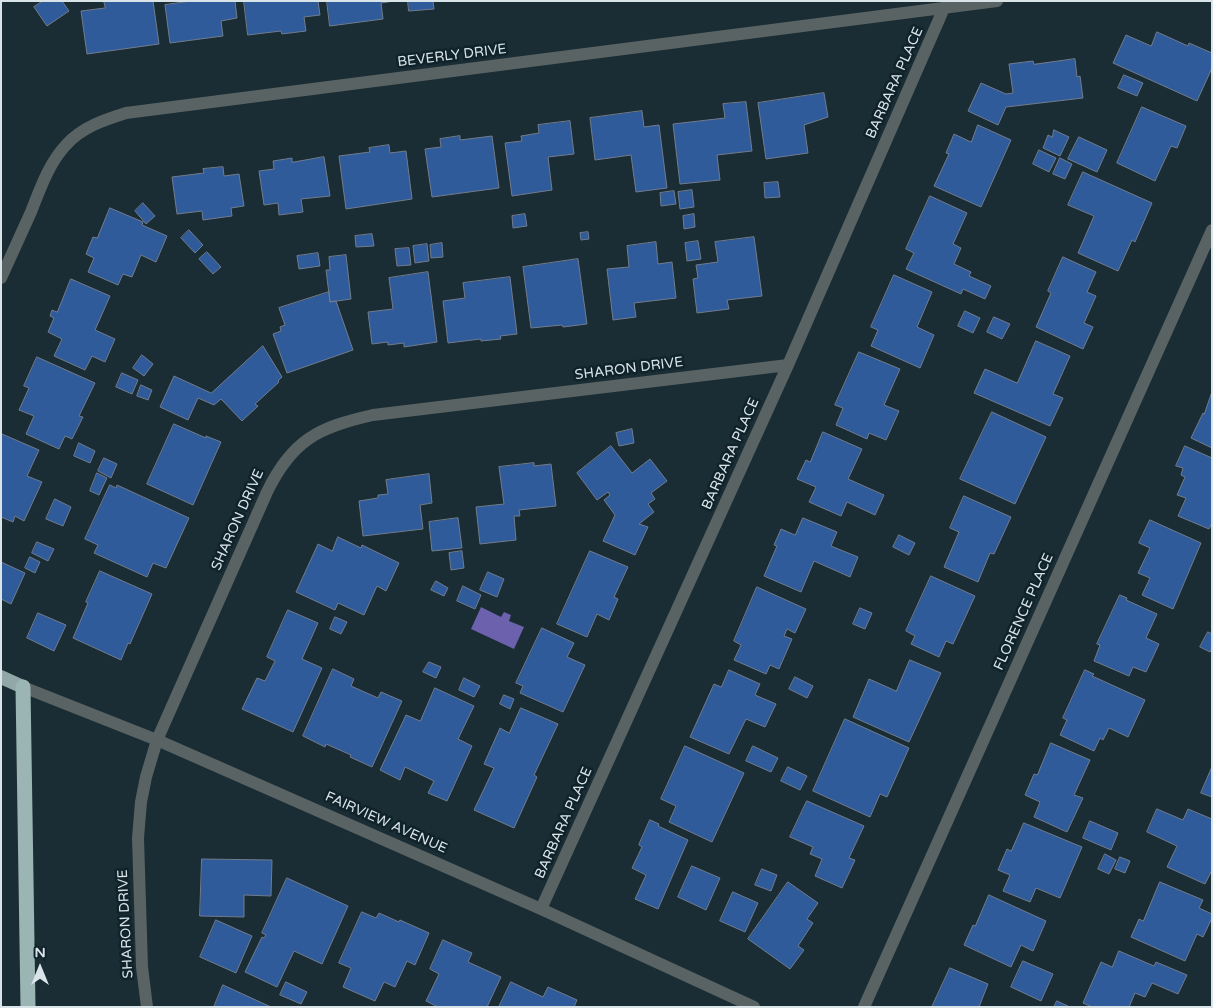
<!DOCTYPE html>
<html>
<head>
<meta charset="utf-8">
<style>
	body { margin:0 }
	#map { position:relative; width:1213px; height:1008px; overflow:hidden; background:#1a2c34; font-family:"Varela Round",sans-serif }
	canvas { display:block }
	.frame { position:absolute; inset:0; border:2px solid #d9e4e9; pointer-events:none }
	.north { position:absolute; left:15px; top:943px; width:50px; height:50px; -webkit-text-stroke:4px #10222a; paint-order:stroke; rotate:0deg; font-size:14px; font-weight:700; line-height:20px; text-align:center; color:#d9e4e9 }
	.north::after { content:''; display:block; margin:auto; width:18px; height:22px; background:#d9e4e9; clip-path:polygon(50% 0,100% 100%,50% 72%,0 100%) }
</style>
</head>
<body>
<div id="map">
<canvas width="1213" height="1008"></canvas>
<div class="frame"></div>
<div class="north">N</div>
</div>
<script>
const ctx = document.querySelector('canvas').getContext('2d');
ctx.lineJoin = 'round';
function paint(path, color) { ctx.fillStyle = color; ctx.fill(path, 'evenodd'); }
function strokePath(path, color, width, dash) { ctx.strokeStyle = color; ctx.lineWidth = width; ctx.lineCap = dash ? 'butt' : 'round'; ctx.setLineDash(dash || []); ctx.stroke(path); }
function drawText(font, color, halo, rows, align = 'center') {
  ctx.font = font + ' "Varela Round",sans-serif'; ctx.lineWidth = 5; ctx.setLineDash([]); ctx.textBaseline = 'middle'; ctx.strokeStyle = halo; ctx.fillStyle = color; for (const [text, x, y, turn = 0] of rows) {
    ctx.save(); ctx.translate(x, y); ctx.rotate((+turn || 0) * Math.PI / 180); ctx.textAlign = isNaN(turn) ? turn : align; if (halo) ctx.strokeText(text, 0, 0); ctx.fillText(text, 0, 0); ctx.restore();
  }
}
paint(new Path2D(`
	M 481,607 L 501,617 L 504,612 L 511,615 L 509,621 L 524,627 L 514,649 L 471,629 Z`), '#6c61ac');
const building = new Path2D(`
	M 43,1 L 62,1 L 69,11 L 47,26 L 34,7 Z
	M 104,1 L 153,1 L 159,44 L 87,54 L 81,11 L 105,8 Z
	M 191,1 L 235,1 L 237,18 L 221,21 L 223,36 L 170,43 L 165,5 Z
	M 244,1 L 318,1 L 320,15 L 304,17 L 306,31 L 282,34 L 281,31 L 248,35 Z
	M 327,1 L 394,1 L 381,3 L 383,19 L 330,26 Z
	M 408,1 L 433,1 L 434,9 L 409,11 Z
	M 1157,32 L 1188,46 L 1189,43 L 1212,53 L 1212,68 L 1197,101 L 1113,63 L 1126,35 L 1151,46 Z
	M 1075,59 L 1077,77 L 1080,76 L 1083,98 L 1006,107 L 998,125 L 968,111 L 981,83 L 1006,94 L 1013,93 L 1009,64 L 1033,61 L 1034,64 Z
	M 1124,75 L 1143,83 L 1137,96 L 1118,88 Z
	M 824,93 L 828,117 L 804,125 L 808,153 L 766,159 L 758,103 Z
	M 746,102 L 752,151 L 717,155 L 720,180 L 680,184 L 673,124 L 725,118 L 723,104 Z
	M 1142,107 L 1186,126 L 1177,148 L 1171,146 L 1155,181 L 1117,163 Z
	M 642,111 L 644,127 L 659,125 L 667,188 L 636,192 L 631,155 L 595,160 L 590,118 Z
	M 570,121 L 574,154 L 548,157 L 552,190 L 512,196 L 505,143 L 522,141 L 521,136 L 539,133 L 538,125 Z
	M 978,125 L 1011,140 L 981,207 L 934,186 L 949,154 L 946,153 L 954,134 L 971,142 Z
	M 1054,130 L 1069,137 L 1060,156 L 1043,148 L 1048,135 L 1052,137 Z
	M 460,136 L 460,140 L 492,136 L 499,188 L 432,197 L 425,149 L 441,147 L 440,139 Z
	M 1079,137 L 1107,150 L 1097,172 L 1068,159 Z
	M 389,145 L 390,153 L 406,151 L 412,199 L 346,209 L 339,156 L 370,152 L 369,148 Z
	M 1039,150 L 1056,158 L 1049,172 L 1033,164 Z
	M 324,157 L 330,196 L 301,199 L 303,212 L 279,215 L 278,203 L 264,205 L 259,171 L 274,169 L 273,161 L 292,158 L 292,162 Z
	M 1060,158 L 1072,164 L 1065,179 L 1053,174 Z
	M 223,167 L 224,176 L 239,174 L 244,206 L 231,208 L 232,216 L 203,220 L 202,211 L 177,214 L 172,177 L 204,173 L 203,169 Z
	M 1083,172 L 1152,203 L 1135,242 L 1132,240 L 1118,271 L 1078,253 L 1094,216 L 1068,205 Z
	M 778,182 L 780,197 L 765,198 L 764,183 Z
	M 692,190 L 694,207 L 680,209 L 678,192 Z
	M 674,191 L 676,204 L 661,206 L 660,193 Z
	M 930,196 L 967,213 L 953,244 L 961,248 L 954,264 L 971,272 L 969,276 L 991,286 L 985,299 L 963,289 L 961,294 L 906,269 L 914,253 L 906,249 Z
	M 143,203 L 155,216 L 146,224 L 135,211 Z
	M 110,208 L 143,222 L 142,225 L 167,236 L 156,262 L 141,255 L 132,277 L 123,274 L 118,285 L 88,272 L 94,258 L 86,254 L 93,237 L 97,238 Z
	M 525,214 L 527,226 L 513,228 L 512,216 Z
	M 694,214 L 695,227 L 684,229 L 683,216 Z
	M 189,230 L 203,245 L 195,253 L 181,238 Z
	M 588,232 L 589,239 L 581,240 L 580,233 Z
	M 372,234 L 374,246 L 356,247 L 355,236 Z
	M 754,237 L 762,296 L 727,300 L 729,309 L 697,313 L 693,279 L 698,278 L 696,265 L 718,262 L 715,242 Z
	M 698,241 L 701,259 L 687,261 L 685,243 Z
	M 656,242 L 658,264 L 672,262 L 676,298 L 634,303 L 636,317 L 613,320 L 607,269 L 629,267 L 627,246 Z
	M 442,243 L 443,257 L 431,258 L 430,245 Z
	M 427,244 L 429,261 L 415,263 L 413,246 Z
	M 409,248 L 411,265 L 397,266 L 395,249 Z
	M 207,252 L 221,267 L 213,274 L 199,259 Z
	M 318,253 L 320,266 L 299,269 L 297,256 Z
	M 346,255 L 351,299 L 330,302 L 326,270 L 330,270 L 329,257 Z
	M 1063,257 L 1096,272 L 1087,292 L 1096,296 L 1084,323 L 1093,327 L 1083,349 L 1036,327 L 1051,293 L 1048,291 Z
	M 578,259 L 587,324 L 563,327 L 562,325 L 531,328 L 523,267 Z
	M 428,272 L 437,342 L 404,347 L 404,343 L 388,345 L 388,342 L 372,344 L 368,312 L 393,309 L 389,278 Z
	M 894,275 L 932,292 L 917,327 L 934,335 L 920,368 L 871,346 L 878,330 L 871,327 Z
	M 510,277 L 517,334 L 500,336 L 501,339 L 481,341 L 481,339 L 448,343 L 443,301 L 465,298 L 463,283 Z
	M 71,279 L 110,296 L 95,330 L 115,339 L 105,362 L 92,356 L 85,370 L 54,356 L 62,339 L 48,332 L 54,318 L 50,316 L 52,310 L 57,312 Z
	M 329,292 L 330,302 L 336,301 L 353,350 L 287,373 L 273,334 L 281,331 L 280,327 L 285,325 L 279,308 Z
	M 965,311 L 980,318 L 973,333 L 958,326 Z
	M 994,317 L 1010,324 L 1002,339 L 987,332 Z
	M 1036,341 L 1070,356 L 1053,394 L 1063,398 L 1050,426 L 974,393 L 985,369 L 1017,383 Z
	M 263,346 L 282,377 L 278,381 L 279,382 L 255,404 L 258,406 L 242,421 L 221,399 L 214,405 L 198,398 L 188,420 L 160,407 L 174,376 L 211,393 Z
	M 859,352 L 900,369 L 884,405 L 899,411 L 886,440 L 869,433 L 867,439 L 836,425 L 843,408 L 835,405 Z
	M 142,355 L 153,364 L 144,376 L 133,368 Z
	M 37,357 L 95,383 L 79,416 L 83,417 L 72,439 L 65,436 L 59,449 L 26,434 L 34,416 L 19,410 L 29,388 L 24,386 Z
	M 122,373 L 138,380 L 132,394 L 116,387 Z
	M 141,385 L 152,390 L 148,400 L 137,396 Z
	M 1212,392 L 1212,448 L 1191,438 L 1203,413 L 1204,414 Z
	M 992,412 L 1046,437 L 1015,504 L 960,479 Z
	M 174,424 L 206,438 L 206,436 L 221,442 L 193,505 L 147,484 Z
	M 632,429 L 634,443 L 619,446 L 616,433 Z
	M 823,432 L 862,449 L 848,479 L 884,495 L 875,515 L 847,502 L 841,516 L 809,502 L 816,487 L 797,479 L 806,460 L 810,462 Z
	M 2,434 L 39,450 L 27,476 L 42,482 L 24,521 L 15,516 L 13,522 L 1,517 Z
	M 79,443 L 95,451 L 90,463 L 74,456 Z
	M 611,446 L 632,473 L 650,459 L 667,481 L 651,493 L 655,499 L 648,504 L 654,512 L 639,524 L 648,527 L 635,555 L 603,541 L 615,515 L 604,500 L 610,495 L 608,492 L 597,500 L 577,473 Z
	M 1185,446 L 1212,458 L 1212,523 L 1209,529 L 1178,516 L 1186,498 L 1177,495 L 1185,477 L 1181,475 L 1183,468 L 1176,466 Z
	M 104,458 L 117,464 L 111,478 L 98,471 Z
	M 534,463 L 534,466 L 551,464 L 556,506 L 519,510 L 520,516 L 514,516 L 516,540 L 480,544 L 476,507 L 504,504 L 499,467 Z
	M 97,473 L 107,478 L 99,495 L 90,491 Z
	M 429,474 L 432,503 L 420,505 L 423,529 L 363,536 L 359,501 L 378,498 L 378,495 L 388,494 L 386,480 Z
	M 110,485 L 116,488 L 117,485 L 189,518 L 166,568 L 153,563 L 147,577 L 94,553 L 98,545 L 85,539 Z
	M 964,496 L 1011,517 L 994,554 L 990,553 L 978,582 L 944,567 L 959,532 L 950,528 Z
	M 55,499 L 71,507 L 63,526 L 46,519 Z
	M 458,518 L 462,548 L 432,551 L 429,522 Z
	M 803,518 L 837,532 L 831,546 L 858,557 L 850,577 L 814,561 L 801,592 L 764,576 L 777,546 L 774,545 L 781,529 L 795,535 Z
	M 1150,520 L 1201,543 L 1173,609 L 1142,595 L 1150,578 L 1138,573 L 1150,548 L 1139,543 Z
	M 899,535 L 915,543 L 909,555 L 893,547 Z
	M 338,537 L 361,548 L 362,545 L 399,563 L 386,591 L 377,586 L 364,615 L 338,603 L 335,610 L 296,592 L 318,544 L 332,551 Z
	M 37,542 L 54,549 L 48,561 L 32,553 Z
	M 462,551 L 464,568 L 451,570 L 449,553 Z
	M 590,551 L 628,567 L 614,597 L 618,599 L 609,620 L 597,614 L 587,637 L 557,624 Z
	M 30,557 L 40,562 L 35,573 L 25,568 Z
	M 1,562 L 25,573 L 11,604 L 1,599 Z
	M 100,571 L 152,594 L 130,644 L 128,643 L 121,660 L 73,638 L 88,603 L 86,602 Z
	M 488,572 L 504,579 L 497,597 L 480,590 Z
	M 931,576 L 975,596 L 953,644 L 946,641 L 939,657 L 911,644 L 915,636 L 906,631 Z
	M 436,581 L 448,588 L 444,596 L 431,590 Z
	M 463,586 L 481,595 L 475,609 L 457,601 Z
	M 757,587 L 806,609 L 795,633 L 787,629 L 784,636 L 792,639 L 779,669 L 770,665 L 766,674 L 734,660 L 741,645 L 734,641 Z
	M 1120,595 L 1127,598 L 1126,600 L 1157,614 L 1146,638 L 1159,644 L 1146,672 L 1133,667 L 1129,676 L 1094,661 L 1100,645 L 1097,644 Z
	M 860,608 L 872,613 L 865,629 L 853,624 Z
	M 288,610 L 318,623 L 302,659 L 322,668 L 293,732 L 242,709 L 257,678 L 265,681 L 275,661 L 267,657 Z
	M 38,613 L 66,625 L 54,651 L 27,638 Z
	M 335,617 L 347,622 L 341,634 L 330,629 Z
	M 542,628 L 574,643 L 567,657 L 585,665 L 563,712 L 520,693 L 523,686 L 516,683 Z
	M 1208,632 L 1212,634 L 1212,648 L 1210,652 L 1200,647 Z
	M 910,660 L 941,673 L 909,742 L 853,717 L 869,679 L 896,691 Z
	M 429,662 L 441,667 L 436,678 L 423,672 Z
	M 333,669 L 354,679 L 351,686 L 378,698 L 381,692 L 402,701 L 372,767 L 350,757 L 351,755 L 326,744 L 325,747 L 303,736 Z
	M 729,670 L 760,684 L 755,695 L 776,704 L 765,727 L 746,719 L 729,754 L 690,737 L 714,684 L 721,687 Z
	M 1085,670 L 1094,674 L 1092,676 L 1145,700 L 1128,737 L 1109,728 L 1103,740 L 1100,738 L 1094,751 L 1060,735 L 1067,720 L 1063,718 Z
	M 795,677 L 813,686 L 807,698 L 789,689 Z
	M 464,678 L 480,686 L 474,697 L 459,690 Z
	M 435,688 L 474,706 L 458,739 L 472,746 L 447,801 L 428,793 L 434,781 L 405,767 L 400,780 L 380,770 L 406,715 L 420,721 Z
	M 504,695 L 514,699 L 510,709 L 500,704 Z
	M 521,708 L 558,724 L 534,775 L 537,777 L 514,828 L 474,810 L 494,768 L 484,764 L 500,728 L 509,733 Z
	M 845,719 L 909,748 L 887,797 L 880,794 L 870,817 L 813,791 Z
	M 1051,743 L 1090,760 L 1074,795 L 1083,798 L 1067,832 L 1034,817 L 1040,802 L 1025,795 L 1034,774 L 1037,775 Z
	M 685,746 L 744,773 L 712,842 L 669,822 L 676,806 L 661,799 Z
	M 753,746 L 778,758 L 771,772 L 746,761 Z
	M 788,767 L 807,776 L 800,790 L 781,781 Z
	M 1212,767 L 1212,797 L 1201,793 Z
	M 807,801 L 864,826 L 849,858 L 855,860 L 842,888 L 815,876 L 822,859 L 810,854 L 813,847 L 790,837 Z
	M 1157,809 L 1183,820 L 1188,809 L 1212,819 L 1212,870 L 1205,884 L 1167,867 L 1177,846 L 1147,832 Z
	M 650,820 L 659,824 L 658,826 L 688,840 L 658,909 L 635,899 L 646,875 L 632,868 L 642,847 L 639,845 Z
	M 1090,821 L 1118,833 L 1111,850 L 1083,838 Z
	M 1024,823 L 1082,847 L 1060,898 L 1036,888 L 1030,902 L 1003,891 L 1010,875 L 998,870 L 1007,849 L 1011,851 Z
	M 1105,854 L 1116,860 L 1109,874 L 1098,869 Z
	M 1120,857 L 1130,861 L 1125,873 L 1115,869 Z
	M 202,859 L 272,860 L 271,896 L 244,895 L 244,917 L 200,916 Z
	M 692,866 L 720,878 L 706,910 L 678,897 Z
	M 762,869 L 777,875 L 771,891 L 755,885 Z
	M 287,878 L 348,906 L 322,964 L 294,951 L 277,987 L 245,972 L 262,937 L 264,938 L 266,935 L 262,933 Z
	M 788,882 L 818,903 L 807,919 L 813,923 L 798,946 L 804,950 L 790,969 L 748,939 Z
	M 1160,882 L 1203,900 L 1199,908 L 1212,914 L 1212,918 L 1203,937 L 1197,934 L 1185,961 L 1131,937 L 1139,919 L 1143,921 Z
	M 733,892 L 758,903 L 745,932 L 720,921 Z
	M 989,895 L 1046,921 L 1033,951 L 1021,945 L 1011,967 L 964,945 L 973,925 L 975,926 Z
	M 362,912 L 376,918 L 379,913 L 399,922 L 400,920 L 429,933 L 415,965 L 407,961 L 395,987 L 384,982 L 375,1001 L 343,987 L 351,968 L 339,963 Z
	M 216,920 L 252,936 L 236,973 L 200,957 Z
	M 443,940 L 472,953 L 468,962 L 501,977 L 487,1007 L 438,1007 L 426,1001 L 439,974 L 430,969 Z
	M 1119,951 L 1154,966 L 1156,962 L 1187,975 L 1178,994 L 1152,983 L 1145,997 L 1135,993 L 1129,1007 L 1092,1007 L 1083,1003 L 1101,962 L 1112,967 Z
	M 1023,961 L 1053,974 L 1041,1001 L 1011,987 Z
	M 950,968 L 988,984 L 979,1007 L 932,1007 Z
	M 286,982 L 307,992 L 301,1004 L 280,995 Z
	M 511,982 L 543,997 L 548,987 L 577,1000 L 574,1007 L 499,1007 Z
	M 223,985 L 271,1007 L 214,1007 Z
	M 1057,1001 L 1070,1007 L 1054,1007 Z`);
paint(building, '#305b9b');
strokePath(building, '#717c8c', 1);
strokePath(new Path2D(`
	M 1,278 C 11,256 21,234 31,212 C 40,189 49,163 66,145 C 82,127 104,120 126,113 L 997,1
	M 23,687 L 157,740 L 541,909 L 754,1007
	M 541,909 L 788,365 L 944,8
	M 147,1007 L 142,967 L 138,838 L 141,802 L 146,777 L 157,740 L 267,492 C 292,440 319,427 373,415 L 788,365
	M 864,1007 L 1212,230`), '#596363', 12);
strokePath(new Path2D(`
	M 1,677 L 23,687`), '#92a8a8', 14);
strokePath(new Path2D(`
	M 23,687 L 28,1007`), '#9bb4b4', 15);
drawText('14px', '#d9e4e9', '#10222a', [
	["BEVERLY DRIVE",452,56,-7],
	["BARBARA PLACE",895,83,-66],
	["SHARON DRIVE",629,369,-7],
	["BARBARA PLACE",731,454,-66],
	["SHARON DRIVE",238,520,-66],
	["FLORENCE PLACE",1024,612,-66],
	["FAIRVIEW AVENUE",386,823,24],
	["BARBARA PLACE",564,823,-66],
	["SHARON DRIVE",126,924,-93]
]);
</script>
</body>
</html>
